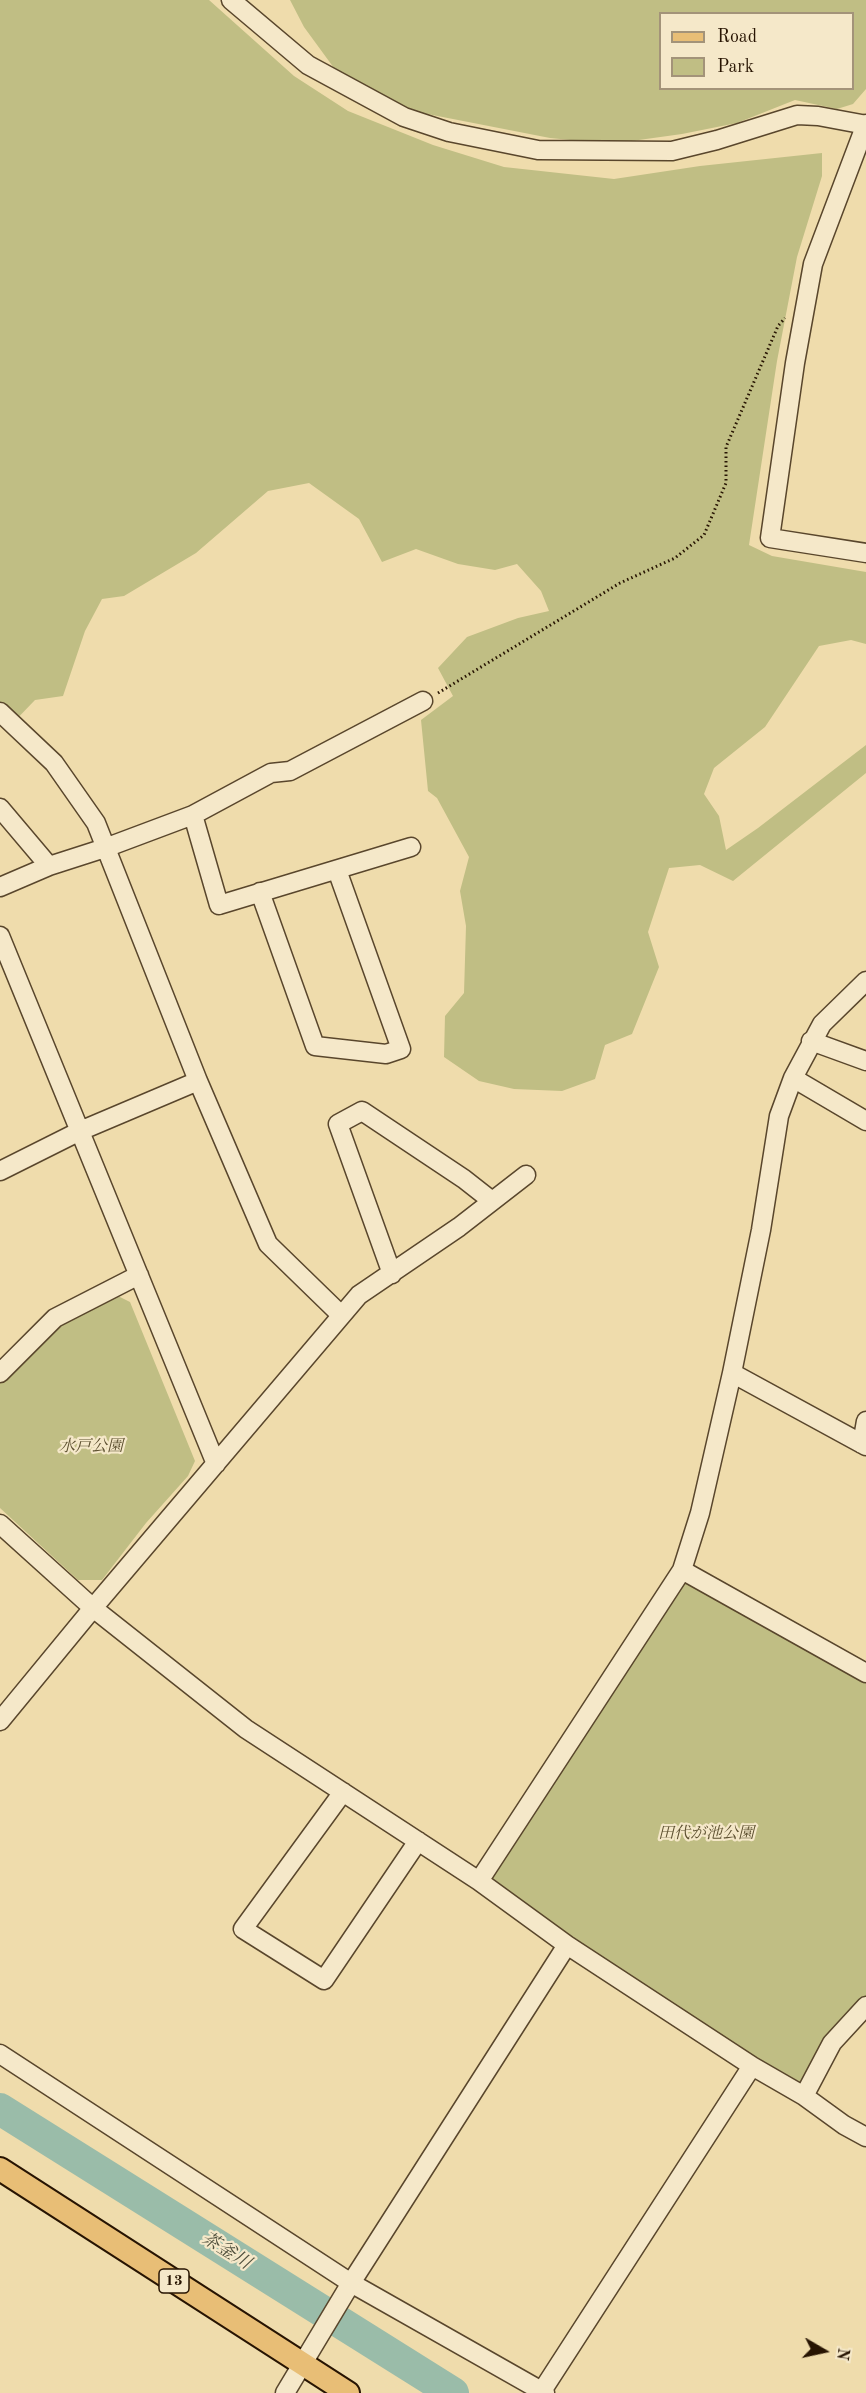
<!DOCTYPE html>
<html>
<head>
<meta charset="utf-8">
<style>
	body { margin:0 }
	#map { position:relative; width:866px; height:2393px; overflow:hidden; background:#efdcac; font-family:"Old Standard TT",serif }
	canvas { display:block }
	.legend { position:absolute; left:659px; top:12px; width:195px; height:78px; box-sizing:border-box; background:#f5e8c9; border:2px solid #a39379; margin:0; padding:8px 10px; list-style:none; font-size:18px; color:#271402 }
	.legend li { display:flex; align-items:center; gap:12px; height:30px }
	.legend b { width:30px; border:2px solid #a39379 }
	.north { position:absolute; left:794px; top:2321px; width:60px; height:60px; -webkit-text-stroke:4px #f5e8c9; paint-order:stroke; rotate:99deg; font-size:16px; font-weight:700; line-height:24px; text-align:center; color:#271402 }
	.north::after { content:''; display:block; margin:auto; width:21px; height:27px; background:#271402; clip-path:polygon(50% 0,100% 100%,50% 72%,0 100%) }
</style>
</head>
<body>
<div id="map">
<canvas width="866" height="2393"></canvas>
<ul class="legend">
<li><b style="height:8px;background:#e8be76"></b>Road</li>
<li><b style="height:16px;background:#c0be84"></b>Park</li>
</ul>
<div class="north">N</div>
</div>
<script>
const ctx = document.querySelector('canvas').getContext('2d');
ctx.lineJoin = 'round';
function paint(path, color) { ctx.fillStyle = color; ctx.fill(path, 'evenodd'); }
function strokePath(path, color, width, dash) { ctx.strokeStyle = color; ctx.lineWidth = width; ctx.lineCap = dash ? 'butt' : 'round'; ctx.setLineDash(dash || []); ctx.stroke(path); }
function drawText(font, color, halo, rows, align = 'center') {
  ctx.font = font + ' "Old Standard TT","Noto Serif JP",serif'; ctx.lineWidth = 4.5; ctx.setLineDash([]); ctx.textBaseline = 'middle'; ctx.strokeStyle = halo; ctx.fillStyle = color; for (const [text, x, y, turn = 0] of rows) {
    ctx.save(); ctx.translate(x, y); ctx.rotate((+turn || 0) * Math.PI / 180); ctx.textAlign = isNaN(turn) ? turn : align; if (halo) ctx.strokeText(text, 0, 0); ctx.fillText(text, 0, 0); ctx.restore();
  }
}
paint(new Path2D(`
	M 0,0 L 209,0 L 294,76 L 348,111 L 433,145 L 504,167 L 614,179 L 700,166 L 822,153 L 822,176 L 797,257 L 777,361 L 749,545 L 772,556 L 866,572 L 866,644 L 851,640 L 819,646 L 765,727 L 714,768 L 704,794 L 719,816 L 726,850 L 758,828 L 866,745 L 866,773 L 733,881 L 700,865 L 669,868 L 648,932 L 659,967 L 632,1034 L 605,1045 L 595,1079 L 562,1091 L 514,1089 L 479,1081 L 444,1057 L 445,1016 L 464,993 L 466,926 L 460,891 L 469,857 L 437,798 L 428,791 L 421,720 L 453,696 L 438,668 L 467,637 L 518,618 L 549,611 L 541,591 L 517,564 L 495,570 L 458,564 L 416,549 L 382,562 L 359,519 L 309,483 L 268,491 L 196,553 L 124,596 L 102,599 L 85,631 L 63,696 L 35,700 L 9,727 L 0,719 Z
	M 290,0 L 866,0 L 866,89 L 853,104 L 837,109 L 795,100 L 737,123 L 682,134 L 610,144 L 550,138 L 412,111 L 342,79 L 304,27 ZM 660,14 L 852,14 L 852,88 L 660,88 Z
	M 116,1295 L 130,1302 L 195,1461 L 188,1476 L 146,1523 L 102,1580 L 78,1580 L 0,1508 L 0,1383 L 58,1324 Z
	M 684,1576 L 866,1681 L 866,1999 L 802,2089 L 486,1880 Z`), '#c0be84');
strokePath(new Path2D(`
	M 0,2109 L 453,2393`), '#9abca9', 32);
const minor = new Path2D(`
	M 231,0 L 308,65 L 404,117 L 449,132 L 538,150 L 672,151 L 717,140 L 797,115 L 818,116 L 866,125
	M 866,124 L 813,264 L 795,363 L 770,538 L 866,553
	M 0,712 L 54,763 L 96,823 L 198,1081 L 268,1244 L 341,1315
	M 0,808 L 49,866
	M 193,815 L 219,905 L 411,847
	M 0,887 L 49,866 L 105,848 L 193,815 L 271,773 L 290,771 L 423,701
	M 260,892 L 315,1046 L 386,1054 L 401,1049 L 337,870
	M 0,936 L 216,1464
	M 811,1041 L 866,1061
	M 793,1078 L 866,1121
	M 0,1171 L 80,1131 L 198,1081
	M 392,1274 L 338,1124 L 362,1111 L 464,1179 L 492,1201
	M 0,1373 L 55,1318 L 139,1275
	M 732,1373 L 866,1446
	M 862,1444 L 866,1421
	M 0,1524 L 93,1608 L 246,1729 L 479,1881 L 567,1945 L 752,2066 L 804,2096 L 844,2125 L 866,2137
	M 682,1570 L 866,1673
	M 0,1721 L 93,1608 L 359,1295 L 459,1227 L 526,1175
	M 343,1792 L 243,1929 L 324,1980 L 418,1841
	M 479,1881 L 682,1570 L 700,1513 L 732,1373 L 761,1230 L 779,1116 L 793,1078 L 822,1024 L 866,981
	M 0,2054 L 351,2283 L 545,2393
	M 804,2096 L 832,2043 L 866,2006
	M 542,2391 L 752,2066
	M 285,2393 L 351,2283 L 567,1945`);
const major = new Path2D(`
	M 0,2169 L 348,2393`);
strokePath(minor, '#59462c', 21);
strokePath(major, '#271402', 26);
strokePath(new Path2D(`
	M 438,693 L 620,583 L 675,558 L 704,535 L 726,483 L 726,447 L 778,326 L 785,318`), '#271402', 3, [1.5, 3]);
strokePath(minor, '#f5e8c9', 18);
strokePath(major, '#e8be76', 22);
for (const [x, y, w] of [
	[174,2281,30]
]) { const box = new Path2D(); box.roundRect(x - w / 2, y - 12, w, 24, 4.5); ctx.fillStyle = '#f5e8c9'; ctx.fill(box); strokePath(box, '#271402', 1.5); }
drawText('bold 15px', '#271402', null, [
	["13",174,2281]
]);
drawText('italic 16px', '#5d5030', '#f5e8c9', [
	["水戸公園",91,1447],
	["田代が池公園",706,1834]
]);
drawText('italic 18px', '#4f4f3c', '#f5e8c9', [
	["茶釜川",226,2251,32]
]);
</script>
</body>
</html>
